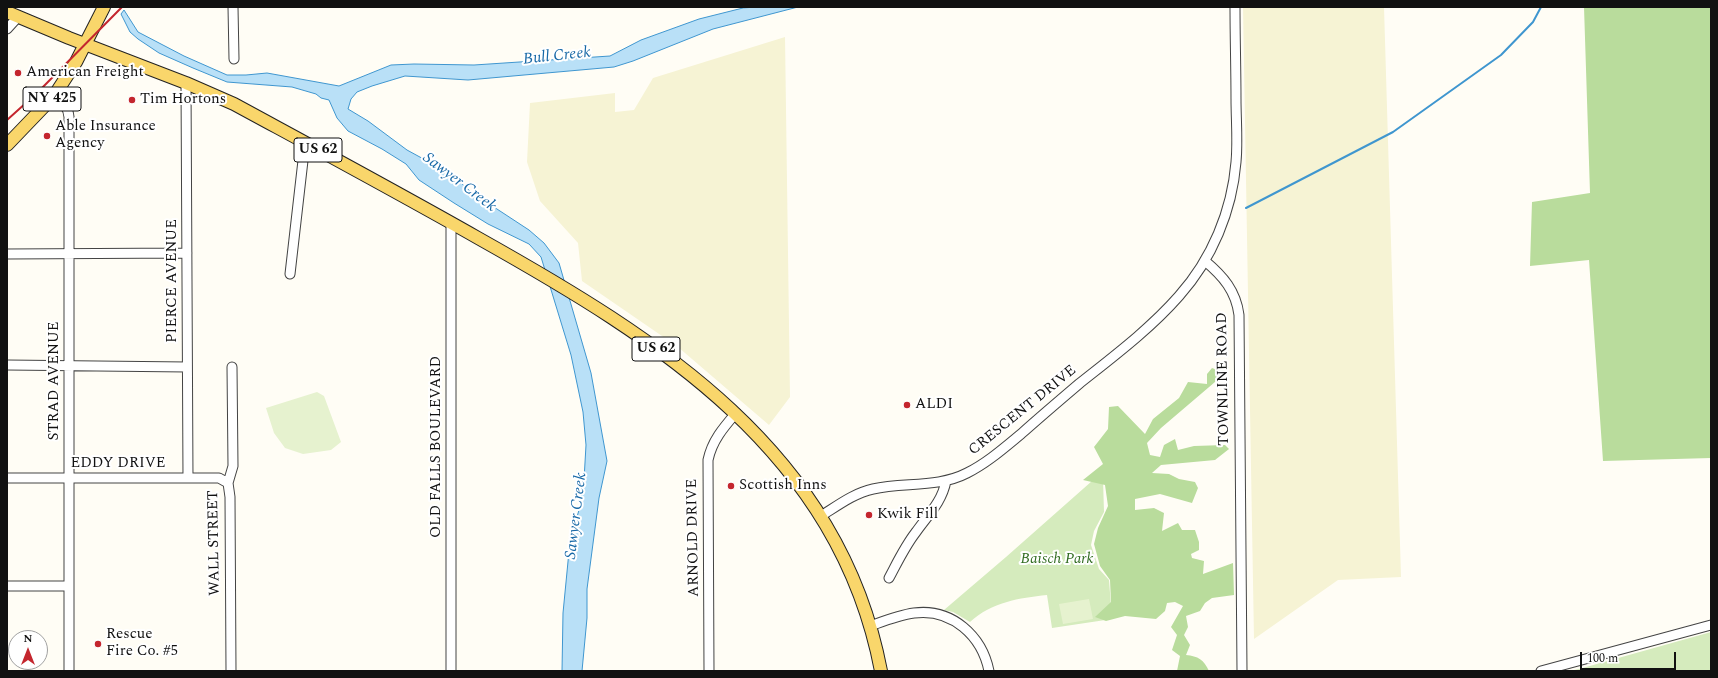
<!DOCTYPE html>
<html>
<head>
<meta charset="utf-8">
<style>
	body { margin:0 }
	#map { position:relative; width:1718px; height:678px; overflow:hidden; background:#fffdf5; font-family:Spectral,serif }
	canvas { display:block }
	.frame { position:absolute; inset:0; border:8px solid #111; pointer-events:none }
	.north { position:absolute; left:8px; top:630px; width:40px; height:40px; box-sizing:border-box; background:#fff; border:1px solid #a0a0a0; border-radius:50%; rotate:0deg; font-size:11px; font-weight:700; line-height:16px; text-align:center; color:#111 }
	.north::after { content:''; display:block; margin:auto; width:14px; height:18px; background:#c4262e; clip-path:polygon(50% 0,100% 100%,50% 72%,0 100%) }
	.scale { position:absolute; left:1580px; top:652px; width:96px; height:18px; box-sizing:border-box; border:2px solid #111; border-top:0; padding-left:5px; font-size:12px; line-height:14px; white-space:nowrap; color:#111; -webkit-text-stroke:3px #fff; paint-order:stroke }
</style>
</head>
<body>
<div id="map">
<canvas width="1718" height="678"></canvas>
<div class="frame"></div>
<div class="north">N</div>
<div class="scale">100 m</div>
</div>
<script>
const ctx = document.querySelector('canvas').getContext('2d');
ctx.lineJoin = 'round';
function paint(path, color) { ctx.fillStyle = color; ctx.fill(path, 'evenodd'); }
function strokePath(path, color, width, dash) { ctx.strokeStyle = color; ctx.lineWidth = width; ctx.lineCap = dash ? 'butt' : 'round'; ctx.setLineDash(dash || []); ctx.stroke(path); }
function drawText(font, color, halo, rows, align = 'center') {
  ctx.font = font + ' Spectral,serif'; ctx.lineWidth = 4; ctx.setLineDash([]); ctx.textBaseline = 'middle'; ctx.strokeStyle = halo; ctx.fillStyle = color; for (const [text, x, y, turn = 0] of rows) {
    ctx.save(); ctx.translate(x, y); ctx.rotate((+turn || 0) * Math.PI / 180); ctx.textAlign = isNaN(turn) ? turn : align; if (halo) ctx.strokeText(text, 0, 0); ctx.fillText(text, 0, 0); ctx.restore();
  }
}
paint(new Path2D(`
	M 1243,7 L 1384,7 L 1401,577 L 1338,580 L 1254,639 Z
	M 785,37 L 790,397 L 769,425 L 678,347 L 582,281 L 578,243 L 540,201 L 527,162 L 530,103 L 615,93 L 615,112 L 634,110 L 653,78 Z`), '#f6f3d4');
paint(new Path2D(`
	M 1103,479 L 1104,512 L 1094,531 L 1091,545 L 1099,569 L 1109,580 L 1112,619 L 1052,628 L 1047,595 C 1019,598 992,602 970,622 L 953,612 L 944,610 L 1006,557 L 1092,481 Z
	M 1711,632 L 1711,671 L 1569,671 L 1579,669 Z`), '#d5ebbd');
paint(new Path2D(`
	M 1584,7 L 1711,7 L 1711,458 L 1603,461 L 1589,260 L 1530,266 L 1532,202 L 1590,193 Z
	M 1229,367 L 1222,376 L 1161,428 L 1147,443 L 1150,455 L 1160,457 L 1164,445 L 1175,439 L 1178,450 L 1194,446 L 1225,445 L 1229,449 L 1215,460 L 1161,465 L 1152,473 L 1169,474 L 1179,479 L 1195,482 L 1198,488 L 1192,503 L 1160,494 L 1135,499 L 1135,510 L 1154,508 L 1164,513 L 1162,531 L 1178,523 L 1182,530 L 1195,530 L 1199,542 L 1199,550 L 1191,554 L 1192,558 L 1204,561 L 1203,574 L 1233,563 L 1234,595 L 1212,598 L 1205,603 L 1200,611 L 1186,616 L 1188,627 L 1184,635 L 1190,645 L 1186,655 C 1198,656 1204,660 1209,671 L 1177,671 L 1180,656 L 1172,650 L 1177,635 L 1171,627 L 1183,606 L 1175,602 L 1167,603 L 1165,611 L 1156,619 L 1125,616 L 1106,621 L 1095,617 L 1111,602 L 1110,580 L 1100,566 L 1094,544 L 1098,528 L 1108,506 L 1105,485 L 1083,480 L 1103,464 L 1094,447 L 1108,429 L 1109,407 L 1118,406 L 1145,434 L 1153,419 L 1179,398 L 1188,382 L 1207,384 L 1207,374 L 1212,368 L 1220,371 Z`), '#b9dc9c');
paint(new Path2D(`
	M 317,392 L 324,396 L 341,442 L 331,450 L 303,454 L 285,448 L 274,433 L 266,408 Z
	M 1089,599 L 1093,619 L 1063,624 L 1059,604 Z`), '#e6f2cf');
const water = new Path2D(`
	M 757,7 L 798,7 L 713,29 L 633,61 L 614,67 L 468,80 L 405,76 L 372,86 L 357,92 L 351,99 L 348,109 L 368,121 L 407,150 L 451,174 L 471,192 L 529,230 L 544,243 L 559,263 L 591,373 L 607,461 L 599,498 L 587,589 L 587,618 L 582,671 L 562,671 L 563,613 L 570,541 L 579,510 L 584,480 L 586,445 L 583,412 L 571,355 L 541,257 L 529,244 L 488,224 L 454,203 L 419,180 L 406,164 L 382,149 L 348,131 L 337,118 L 329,100 L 321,98 L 316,94 L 292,87 L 227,82 L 193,68 L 159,53 L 138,39 L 130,32 L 121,14 L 124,10 L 138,32 L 184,56 L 227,75 L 246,75 L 267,73 L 339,86 L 391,65 L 414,64 L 474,65 L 610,56 L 641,40 L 699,19 L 743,8 Z`);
paint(water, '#b9e0f7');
strokePath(water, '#3f96cf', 1);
strokePath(new Path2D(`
	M 1246,208 L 1393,132 L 1501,55 L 1533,22 L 1541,7`), '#3f96cf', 2);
const minor = new Path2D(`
	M 233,7 L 234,59
	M 7,29 L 17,18
	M 186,83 L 188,478
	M 54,96 C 62,102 68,106 69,117 L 69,671
	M 451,223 L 451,671
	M 7,254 L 187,253
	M 1205,261 C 1223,276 1236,291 1239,315 L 1242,671
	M 290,274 L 305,143
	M 7,365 L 187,367
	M 7,478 L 219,478 L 228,483
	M 821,516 C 837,506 854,493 873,489 C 904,482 938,488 967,473 C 987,463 1004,448 1021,434 C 1040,417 1060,400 1080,383 C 1114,356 1150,329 1179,296 C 1212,259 1232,211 1236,162 C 1238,141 1236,120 1236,99 C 1236,69 1235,38 1235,7
	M 889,578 C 897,563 905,546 916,532 C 928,515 942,502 946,481
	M 7,586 L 68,586
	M 870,626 C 884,621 899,615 914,613 C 952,608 982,636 989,671
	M 231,671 L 230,497 L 228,483 L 233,466 L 232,367
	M 709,671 L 708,460 C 712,441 723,428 736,413
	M 1541,671 L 1711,625`);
const major = new Path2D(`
	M 7,12 L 69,38 L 186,83 L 234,104 C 315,148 397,192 478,238 C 658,339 839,451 881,671
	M 7,145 L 54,96 L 76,62 L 104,7`);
strokePath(minor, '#444', 11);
strokePath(major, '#222', 14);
strokePath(minor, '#fff', 9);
strokePath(major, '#f9d66b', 12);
strokePath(new Path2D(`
	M 7,120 L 37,93 L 122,7`), '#c4262e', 2);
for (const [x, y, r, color] of [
	[18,73,4,"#c4262e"],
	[132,100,4,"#c4262e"],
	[47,136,4,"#c4262e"],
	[907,405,4,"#c4262e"],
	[731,486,4,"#c4262e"],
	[869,515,4,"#c4262e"],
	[98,644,4,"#c4262e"]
]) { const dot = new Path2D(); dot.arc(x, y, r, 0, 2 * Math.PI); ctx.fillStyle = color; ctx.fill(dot); strokePath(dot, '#fff', 1.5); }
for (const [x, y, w] of [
	[52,99,58],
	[318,150,48],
	[656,349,48]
]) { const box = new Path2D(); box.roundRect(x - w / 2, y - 12, w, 24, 3); ctx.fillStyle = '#fff'; ctx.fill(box); strokePath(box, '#111', 1); }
drawText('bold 14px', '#111', null, [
	["NY 425",52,99],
	["US 62",318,150],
	["US 62",656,349]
]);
drawText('15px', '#111', '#fff', [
	["American Freight",26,73],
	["Tim Hortons",140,100],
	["Able Insurance",55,127],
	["Agency",55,144],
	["ALDI",915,405],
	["Scottish Inns",739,486],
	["Kwik Fill",877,515],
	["Rescue",106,635],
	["Fire Co. #5",106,652]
], 'left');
drawText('15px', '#111', '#fff', [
	["PIERCE AVENUE",173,281,-90],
	["TOWNLINE ROAD",1224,379,-91],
	["STRAD AVENUE",55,381,-90],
	["CRESCENT DRIVE",1023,411,-39],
	["OLD FALLS BOULEVARD",437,447,-90],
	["EDDY DRIVE",118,464],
	["ARNOLD DRIVE",694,538,-91],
	["WALL STREET",215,543,-91]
]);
drawText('italic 15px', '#2f6b1f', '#fff', [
	["Baisch Park",1057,560]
]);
drawText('italic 16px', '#1768a6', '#fff', [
	["Bull Creek",557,57,-6],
	["Sawyer Creek",459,183,37],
	["Sawyer Creek",577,516,-83]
]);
</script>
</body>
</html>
